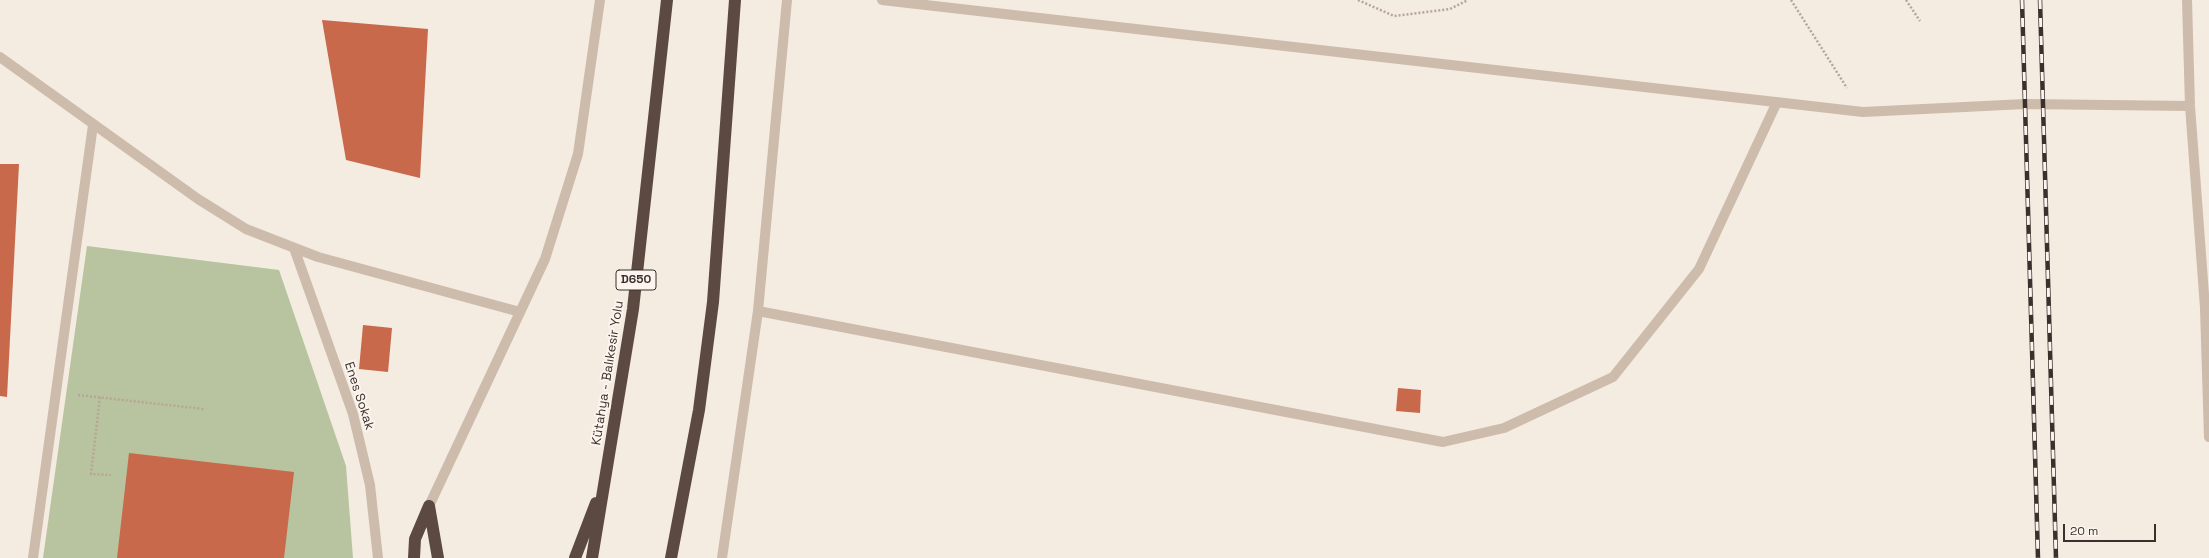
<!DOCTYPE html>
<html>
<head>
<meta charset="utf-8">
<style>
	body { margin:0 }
	#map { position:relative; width:2209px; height:558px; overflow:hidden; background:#f4ebe1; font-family:"Space Grotesk",sans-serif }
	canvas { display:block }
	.scale { position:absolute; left:2063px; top:524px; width:93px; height:18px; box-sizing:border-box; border:2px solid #3b302b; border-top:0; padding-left:5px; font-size:12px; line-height:14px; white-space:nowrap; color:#3b302b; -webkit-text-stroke:3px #fbf5ee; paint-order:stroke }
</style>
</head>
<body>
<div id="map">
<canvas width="2209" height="558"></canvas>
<div class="scale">20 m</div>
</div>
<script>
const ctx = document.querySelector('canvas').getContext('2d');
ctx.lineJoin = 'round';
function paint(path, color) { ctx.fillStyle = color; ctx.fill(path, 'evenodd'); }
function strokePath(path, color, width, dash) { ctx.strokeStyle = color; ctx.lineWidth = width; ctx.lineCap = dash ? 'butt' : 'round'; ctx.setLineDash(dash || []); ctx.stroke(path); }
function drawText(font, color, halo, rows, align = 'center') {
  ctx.font = font + ' "Space Grotesk",sans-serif'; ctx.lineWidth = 4; ctx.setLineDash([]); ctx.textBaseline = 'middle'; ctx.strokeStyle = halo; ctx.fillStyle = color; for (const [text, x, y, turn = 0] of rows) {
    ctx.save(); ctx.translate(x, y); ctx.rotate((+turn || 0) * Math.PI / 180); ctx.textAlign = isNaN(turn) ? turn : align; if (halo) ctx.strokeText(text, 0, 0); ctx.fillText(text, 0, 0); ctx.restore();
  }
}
paint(new Path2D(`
	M 87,246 L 279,270 L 346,466 L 353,558 L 43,558 Z`), '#b8c4a0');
paint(new Path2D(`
	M 322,20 L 428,29 L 420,178 L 346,160 Z
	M 0,164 L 19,164 L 7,397 L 0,396 Z
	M 363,325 L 392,328 L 388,372 L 359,369 Z
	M 1398,388 L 1421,390 L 1420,413 L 1396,411 Z
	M 129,453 L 294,472 L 284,558 L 117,558 Z`), '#c8694b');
strokePath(new Path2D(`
	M 1358,0 L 1394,16 L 1450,9 L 1468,0
	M 1791,0 L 1847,88
	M 1906,0 L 1920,21
	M 78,395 L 204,409
	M 100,397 L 91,474 L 111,475`), '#b9a596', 2.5, [2, 2]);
strokePath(new Path2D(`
	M 882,0 L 1863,112 L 2025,104 L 2190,106
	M 2187,0 L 2190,106 L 2205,308 L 2209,437
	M 0,57 L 198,199 L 246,229 L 318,257 L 520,312
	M 294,248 L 353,414 L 370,485 L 378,558
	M 758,311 L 1443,442 L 1504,428 L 1613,377 L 1699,269 L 1777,102
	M 429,506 L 545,259 L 578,154 L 600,0
	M 33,558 L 93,125
	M 722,558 L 758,311 L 787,0`), '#cdbbac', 10);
strokePath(new Path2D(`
	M 429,506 L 438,558
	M 414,558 L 415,539 L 429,506
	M 575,558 L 596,503
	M 592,558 L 633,309 L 667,0
	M 671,558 L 699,410 L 713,302 L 735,0`), '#5c4a42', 12);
const rail = new Path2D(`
	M 2022,0 L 2038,558
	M 2040,0 L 2056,558`);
strokePath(rail, '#3b302b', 4.5);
strokePath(rail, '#fbf5ee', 3, [9]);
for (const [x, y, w] of [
	[636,280,40]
]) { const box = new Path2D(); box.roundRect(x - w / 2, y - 10, w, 20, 3); ctx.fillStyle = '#fbf5ee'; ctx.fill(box); strokePath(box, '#3b302b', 1); }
drawText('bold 12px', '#3b302b', null, [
	["D650",636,280]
]);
drawText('13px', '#3b302b', '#fbf5ee', [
	["Kütahya - Balıkesir Yolu",608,373,-81],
	["Enes Sokak",359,396,72]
]);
</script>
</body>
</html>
